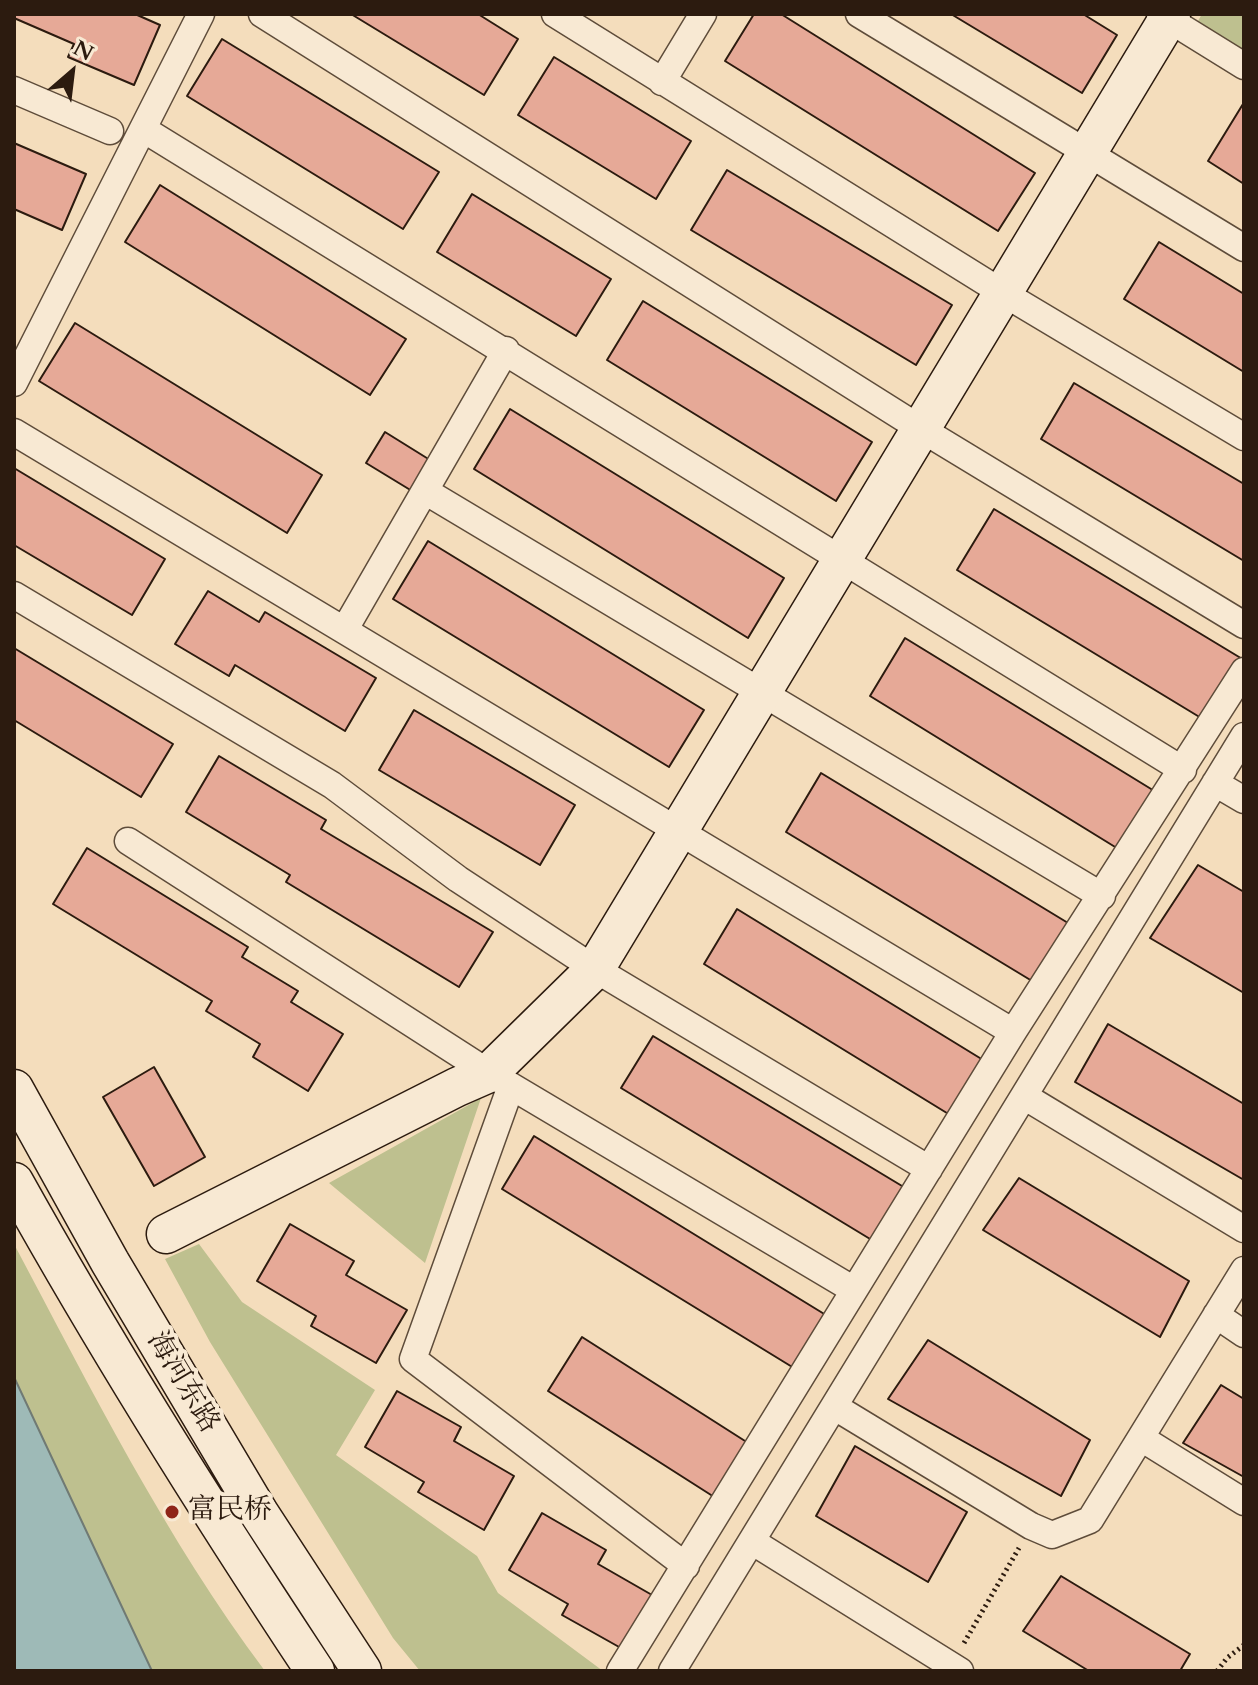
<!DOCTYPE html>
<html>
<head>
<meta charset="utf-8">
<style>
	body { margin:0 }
	#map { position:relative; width:1258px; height:1685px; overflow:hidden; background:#f4ddbc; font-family:Cardo,serif }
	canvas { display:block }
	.frame { position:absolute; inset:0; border:16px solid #2c1b0f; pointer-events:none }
	.north { position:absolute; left:32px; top:32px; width:80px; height:80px; -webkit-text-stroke:6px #f8e9d3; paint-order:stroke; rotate:28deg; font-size:22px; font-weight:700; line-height:32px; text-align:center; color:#2c1b0f }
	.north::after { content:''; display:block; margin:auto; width:28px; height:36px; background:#2c1b0f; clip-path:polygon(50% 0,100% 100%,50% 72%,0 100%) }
</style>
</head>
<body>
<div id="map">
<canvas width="1258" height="1685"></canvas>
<div class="frame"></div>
<div class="north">N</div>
</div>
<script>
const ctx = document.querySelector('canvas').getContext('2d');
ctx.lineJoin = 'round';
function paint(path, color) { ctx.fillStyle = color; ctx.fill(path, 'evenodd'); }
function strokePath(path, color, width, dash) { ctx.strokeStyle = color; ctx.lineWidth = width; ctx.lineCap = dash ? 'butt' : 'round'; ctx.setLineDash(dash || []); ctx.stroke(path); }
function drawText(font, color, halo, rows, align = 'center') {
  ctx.font = font + ' Cardo,"Noto Serif SC",serif'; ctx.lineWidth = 8; ctx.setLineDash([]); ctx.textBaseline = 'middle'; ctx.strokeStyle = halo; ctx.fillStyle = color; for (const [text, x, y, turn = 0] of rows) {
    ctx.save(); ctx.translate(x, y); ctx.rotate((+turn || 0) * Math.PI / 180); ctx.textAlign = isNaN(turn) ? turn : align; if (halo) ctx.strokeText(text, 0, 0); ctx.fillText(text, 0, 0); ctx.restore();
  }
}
paint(new Path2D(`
	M 1202,14 L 1244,14 L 1244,50 L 1198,21 Z
	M 481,1098 L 425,1263 L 329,1183 Z
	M 14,1244 C 91,1389 166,1539 265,1671 L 14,1671 Z
	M 199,1244 L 242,1302 L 375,1390 L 336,1455 L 477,1556 L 498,1593 L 603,1671 L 420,1671 L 393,1638 L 210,1342 L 165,1259 Z`), '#bec08f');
const water = new Path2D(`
	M 14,1377 L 152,1671 L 14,1671 Z`);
paint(water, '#9ebab7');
strokePath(water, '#707a74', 2);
const building = new Path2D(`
	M 14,14 L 135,14 L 160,25 L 134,85 L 68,57 L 74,44 L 14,18 Z
	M 351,14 L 478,14 L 518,39 L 484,95 Z
	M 754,14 L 781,14 L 1035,173 L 998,231 L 725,61 Z
	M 951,14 L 1083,14 L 1117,35 L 1082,93 Z
	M 222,39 L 439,172 L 403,229 L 187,96 Z
	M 554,57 L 691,141 L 656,199 L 518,115 Z
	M 1243,104 L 1244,105 L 1244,184 L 1208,161 Z
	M 14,143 L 86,174 L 62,230 L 14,209 Z
	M 727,170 L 952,305 L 916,365 L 691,230 Z
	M 160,185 L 406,339 L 370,395 L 125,242 Z
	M 472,194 L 611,279 L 576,336 L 437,252 Z
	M 1159,242 L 1244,294 L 1244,372 L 1124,299 Z
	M 643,301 L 872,442 L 836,501 L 607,360 Z
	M 75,323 L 322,475 L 287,533 L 39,381 Z
	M 1074,383 L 1244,484 L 1244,561 L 1041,439 Z
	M 510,409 L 784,578 L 748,638 L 474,469 Z
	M 385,432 L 430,460 L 412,491 L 366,463 Z
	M 14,468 L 165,559 L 132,615 L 14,545 Z
	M 994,509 L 1244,660 L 1211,724 L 957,570 Z
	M 428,541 L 704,710 L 669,767 L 393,599 Z
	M 208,591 L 259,622 L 265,612 L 376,678 L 345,731 L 235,665 L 229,676 L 175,644 Z
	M 905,638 L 1156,792 L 1120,850 L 870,696 Z
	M 14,648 L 173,744 L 141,797 L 14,720 Z
	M 414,710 L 575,805 L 540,865 L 379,770 Z
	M 219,756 L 326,820 L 321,829 L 493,932 L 459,987 L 286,882 L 290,875 L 186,812 Z
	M 821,773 L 1073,926 L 1037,984 L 786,832 Z
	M 87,848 L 248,947 L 242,957 L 298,991 L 291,1002 L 343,1034 L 308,1091 L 253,1057 L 260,1044 L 206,1011 L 212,1001 L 53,904 Z
	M 1198,865 L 1244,892 L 1244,993 L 1150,938 Z
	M 737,909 L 988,1063 L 955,1118 L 704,964 Z
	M 1108,1024 L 1244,1104 L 1244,1180 L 1075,1082 Z
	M 653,1036 L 912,1192 L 880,1245 L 621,1088 Z
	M 154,1067 L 205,1157 L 154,1186 L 103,1097 Z
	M 534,1136 L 834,1320 L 802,1373 L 502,1189 Z
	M 1019,1178 L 1189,1281 L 1160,1337 L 983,1230 Z
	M 290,1224 L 354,1261 L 346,1275 L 407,1310 L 376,1363 L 311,1326 L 316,1316 L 257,1281 Z
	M 582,1337 L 756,1448 L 722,1502 L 548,1391 Z
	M 928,1340 L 1090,1440 L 1061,1496 L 888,1399 Z
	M 1221,1385 L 1244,1399 L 1244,1477 L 1183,1443 Z
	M 397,1391 L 461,1427 L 454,1441 L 514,1476 L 484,1530 L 418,1492 L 424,1482 L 365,1447 Z
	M 855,1446 L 967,1512 L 928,1582 L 816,1516 Z
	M 542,1513 L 606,1550 L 598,1564 L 659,1599 L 628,1652 L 562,1615 L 568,1604 L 509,1570 Z
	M 1061,1576 L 1190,1654 L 1180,1671 L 1089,1671 L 1023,1631 Z`);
paint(building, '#e6a997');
strokePath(building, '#2c1b0f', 2);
const street = new Path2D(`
	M 262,14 L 921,429 L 1244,625
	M 555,14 L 1003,293 L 1244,437
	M 859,14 L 1244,248
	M 1160,14 L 1244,66
	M 662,82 L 703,14
	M 14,90 L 110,131
	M 143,129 C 491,341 836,557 1183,770
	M 14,383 L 201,14
	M 14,432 L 1013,1032
	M 425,491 L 1102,896
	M 14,595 L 332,785 L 458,879 L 595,969 L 929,1169
	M 345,629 L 506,350
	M 1215,783 L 1244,800
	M 128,841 L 489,1073 L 854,1290
	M 511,1086 L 413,1359 L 686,1566
	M 1024,1096 L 1244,1229
	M 1216,1315 L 1244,1334
	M 835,1407 L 1031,1526 L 1052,1535 L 1090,1520 L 1244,1270
	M 1141,1438 L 1244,1502
	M 753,1542 L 960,1671
	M 620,1671 L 1013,1032 L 1244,671
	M 672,1671 L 1244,736`);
const secondary = new Path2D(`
	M 14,1089 L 110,1262 L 259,1513 L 362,1671
	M 14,1182 C 107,1349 209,1511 315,1671
	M 166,1234 L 457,1087 L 489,1073 L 595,969 L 1171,14`);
strokePath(street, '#5e4c3a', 29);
strokePath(secondary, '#2c1b0f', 41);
strokePath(new Path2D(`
	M 964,1643 L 1019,1548
	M 1217,1671 L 1227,1658 L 1244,1645`), '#2c1b0f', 5, [2, 4]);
strokePath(street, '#f8e9d3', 26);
strokePath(secondary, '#f8e9d3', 38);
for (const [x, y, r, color] of [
	[172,1512,8,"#8f2418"]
]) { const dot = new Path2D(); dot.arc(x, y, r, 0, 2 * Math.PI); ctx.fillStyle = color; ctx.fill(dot); strokePath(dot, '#f8e9d3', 3); }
drawText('28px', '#2c1b0f', '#f8e9d3', [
	["海河东路",182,1383,59]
]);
drawText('28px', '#2c1b0f', '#f8e9d3', [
	["富民桥",188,1512]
], 'left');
</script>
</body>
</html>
